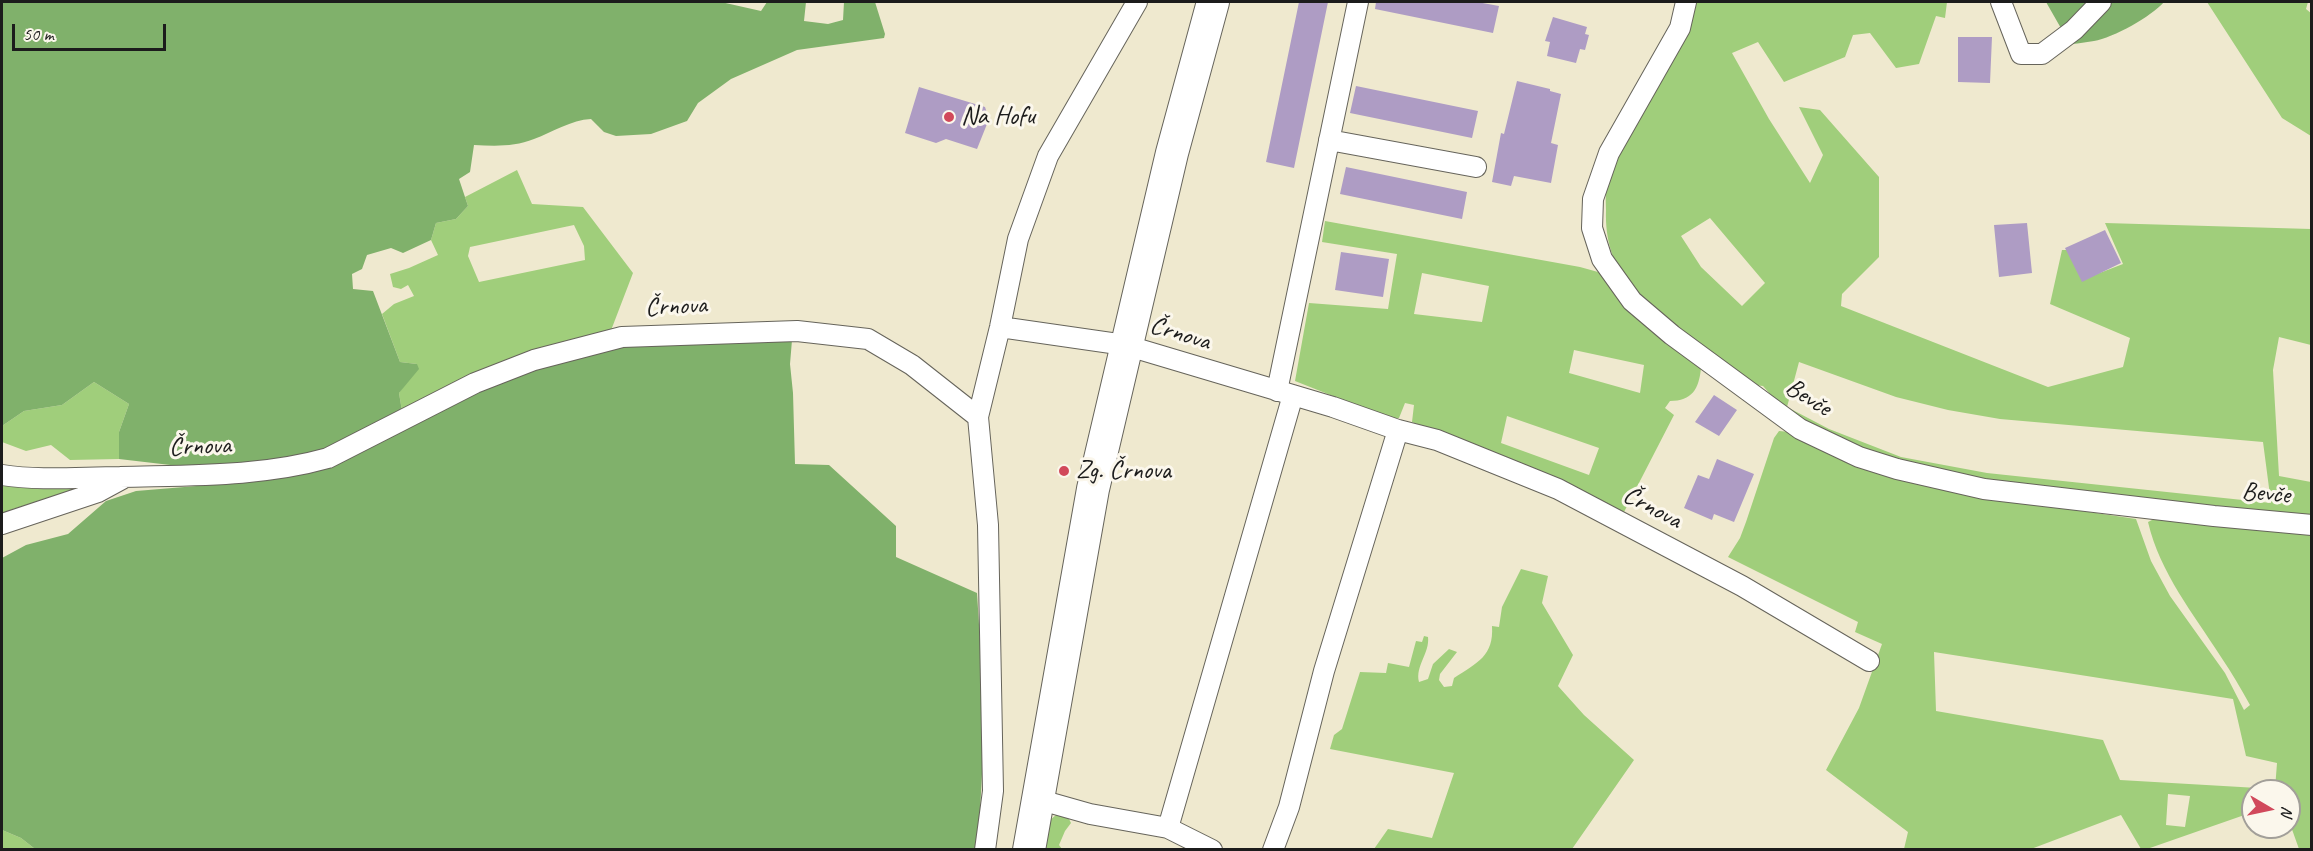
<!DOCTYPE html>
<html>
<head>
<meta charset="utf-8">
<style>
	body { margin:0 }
	#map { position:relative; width:2313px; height:851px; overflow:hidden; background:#efe9cf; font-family:Caveat,sans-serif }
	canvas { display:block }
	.frame { position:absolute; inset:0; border:3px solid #1c1c1c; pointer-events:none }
	.north { position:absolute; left:2241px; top:779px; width:60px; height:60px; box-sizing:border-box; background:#fbf7ec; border:2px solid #a29f99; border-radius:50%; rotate:99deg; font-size:16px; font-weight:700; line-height:24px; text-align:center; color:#1c1c1c }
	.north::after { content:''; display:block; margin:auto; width:21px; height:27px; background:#d1495b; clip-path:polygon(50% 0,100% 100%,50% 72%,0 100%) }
	.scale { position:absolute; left:12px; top:24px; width:154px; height:27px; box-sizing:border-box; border:3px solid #1c1c1c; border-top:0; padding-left:8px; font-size:18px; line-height:21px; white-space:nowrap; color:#1c1c1c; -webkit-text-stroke:4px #fbf7ec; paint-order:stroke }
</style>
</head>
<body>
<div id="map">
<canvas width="2313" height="851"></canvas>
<div class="frame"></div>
<div class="north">N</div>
<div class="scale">50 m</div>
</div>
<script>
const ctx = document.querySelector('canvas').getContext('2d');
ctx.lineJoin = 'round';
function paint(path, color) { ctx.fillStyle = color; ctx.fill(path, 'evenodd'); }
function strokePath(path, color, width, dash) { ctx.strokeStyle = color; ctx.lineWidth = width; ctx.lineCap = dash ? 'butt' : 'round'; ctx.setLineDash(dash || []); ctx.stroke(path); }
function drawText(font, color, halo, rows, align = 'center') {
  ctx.font = font + ' Caveat,sans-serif'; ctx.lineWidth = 6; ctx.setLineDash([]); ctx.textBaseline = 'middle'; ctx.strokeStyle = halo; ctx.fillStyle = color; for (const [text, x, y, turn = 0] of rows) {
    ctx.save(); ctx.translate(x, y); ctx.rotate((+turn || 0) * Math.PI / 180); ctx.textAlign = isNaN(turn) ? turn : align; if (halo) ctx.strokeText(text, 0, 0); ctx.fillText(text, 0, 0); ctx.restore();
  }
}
paint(new Path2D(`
	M 1694,2 L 1947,2 L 1945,18 L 1936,16 L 1919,64 L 1896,68 L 1870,33 L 1853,35 L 1845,57 L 1784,82 L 1758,42 L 1732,53 L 1769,119 L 1810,183 L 1823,155 L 1799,107 L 1820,110 L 1879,177 L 1879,257 L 1842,294 L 1841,306 L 2048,387 L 2123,367 L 2130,338 L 2050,304 L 2062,250 L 2067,250 L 2084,279 L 2123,264 L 2105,223 L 2311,229 L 2311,345 L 2279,337 L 2273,370 L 2279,476 L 2311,482 L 2311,517 L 1985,482 L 1876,455 L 1786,412 L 1763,386 L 1745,384 C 1724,366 1703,349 1681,332 C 1638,298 1604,271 1606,210 C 1606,203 1605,194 1607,187 C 1614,163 1627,139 1640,116 C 1663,74 1682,50 1694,2 ZM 1710,218 L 1765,283 L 1742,306 L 1701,267 L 1681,236 ZM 1799,362 L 1896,397 L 1948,410 L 2000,419 L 2263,442 L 2271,503 L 1987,473 L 1901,457 L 1829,429 L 1787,407 Z
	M 2207,2 L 2308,2 L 2306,9 L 2312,14 L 2311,136 L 2282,118 Z
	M 517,170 L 532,204 L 583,207 L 633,273 L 610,333 L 402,411 L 399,393 L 417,364 L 400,362 L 382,314 L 394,304 L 414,296 L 408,285 L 401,289 L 393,287 L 390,274 L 409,268 L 438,255 L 431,240 L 436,223 L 456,219 L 468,206 L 465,197 ZM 574,225 L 584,246 L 585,260 L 479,282 L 468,256 L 470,247 Z
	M 1325,221 L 1580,267 L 1598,272 L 1701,368 C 1699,389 1692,401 1670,401 L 1665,408 L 1674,415 L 1624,512 L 1562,481 L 1412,422 L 1414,405 L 1405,403 L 1399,418 L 1391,419 L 1295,381 L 1309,303 L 1388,309 L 1397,254 L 1322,242 ZM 1422,273 L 1489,286 L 1482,322 L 1414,314 ZM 1574,350 L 1644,365 L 1640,393 L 1569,373 ZM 1507,416 L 1599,448 L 1589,475 L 1501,443 Z
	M 94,382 L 129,404 L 119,432 L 119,459 L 70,460 L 51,445 L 26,451 L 2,442 L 2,426 L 24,411 L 62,405 Z
	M 1779,431 L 1790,432 L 1989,497 L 2136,519 L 2151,561 L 2170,596 L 2225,673 L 2244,710 L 2250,705 C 2241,689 2232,673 2221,657 C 2193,613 2160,573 2148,522 L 2154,519 L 2311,531 L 2311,849 L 2299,849 L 2289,821 L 2289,791 L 2253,791 L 2253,812 L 2147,849 L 2141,849 L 2121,815 L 2031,849 L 1904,849 L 1908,832 L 1826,770 L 1859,708 L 1882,644 L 1855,632 L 1858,622 L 1728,557 L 1740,538 L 1746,522 L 1774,438 ZM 1934,652 L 2233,699 L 2246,756 L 2277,763 L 2275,789 L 2120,780 L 2103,740 L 1936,711 ZM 2168,794 L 2190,796 L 2185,827 L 2166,825 Z
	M 107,482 L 13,509 L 2,514 L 2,486 L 34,487 Z
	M 1521,569 L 1548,576 L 1542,603 L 1573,655 L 1558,686 L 1584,715 L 1634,760 L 1572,849 L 1374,849 L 1388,829 L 1432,838 L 1454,773 L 1330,749 L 1334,735 L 1342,729 L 1360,672 L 1386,673 L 1388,663 L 1409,667 L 1416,641 L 1422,642 L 1424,636 L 1428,637 C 1430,653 1415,666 1419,682 L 1428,679 L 1433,664 L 1449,649 L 1457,652 L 1440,674 L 1439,680 L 1444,687 L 1452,686 L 1454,678 C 1477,663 1494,656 1492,626 L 1499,627 L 1502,607 Z
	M 1056,815 L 1067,815 L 1071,823 L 1065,831 L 1059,845 L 1062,849 L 1046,850 L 1050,820 Z
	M 2,830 L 21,838 L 35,849 L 2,849 Z`), '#a0ce7b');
paint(new Path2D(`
	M 2,2 L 721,2 L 761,11 L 767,2 L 806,2 L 804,21 L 828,24 L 843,20 L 844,2 L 875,2 L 885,34 L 884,38 L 797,50 L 731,79 L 698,103 L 687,121 L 651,134 L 616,136 L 604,132 L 591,119 C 571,120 553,132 534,139 C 514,147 495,146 474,145 L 470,172 L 459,179 L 468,206 L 456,219 L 436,223 L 431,240 L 403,253 L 391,248 L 367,255 L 362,269 L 352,274 L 353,289 L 373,291 L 400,362 L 417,364 L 419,369 L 399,393 L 402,411 L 329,448 L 296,458 L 196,468 L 119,459 L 119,432 L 129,404 L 94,382 L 62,405 L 24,411 L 2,426 Z
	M 2046,2 L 2164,2 C 2152,16 2113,38 2094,41 C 2083,43 2072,44 2060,45 L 2062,30 Z
	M 792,340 L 790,364 L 793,393 L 795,464 L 829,465 L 896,526 L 896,557 L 977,593 L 985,718 L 978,849 L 35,849 L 21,838 L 2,830 L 2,558 L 26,545 L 68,534 L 106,501 L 136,491 L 269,480 L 315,472 L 521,371 L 614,345 Z`), '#80b16b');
paint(new Path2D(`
	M 1299,2 L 1328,2 L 1294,168 L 1266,162 Z
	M 1376,2 L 1477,2 L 1499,6 L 1493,33 L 1375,9 Z
	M 1553,17 L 1587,27 L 1585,34 L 1589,35 L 1585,50 L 1580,49 L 1576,63 L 1547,56 L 1550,42 L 1545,41 Z
	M 1958,37 L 1992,37 L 1990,83 L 1958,82 Z
	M 1517,81 L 1550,89 L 1550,91 L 1561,94 L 1551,143 L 1558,145 L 1551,183 L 1514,176 L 1511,186 L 1492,182 L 1501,133 L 1504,134 Z
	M 1356,86 L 1478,111 L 1472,138 L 1350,113 Z
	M 919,87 L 985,107 L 989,119 L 977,149 L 946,139 L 936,143 L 905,133 Z
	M 1346,167 L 1467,192 L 1462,219 L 1340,194 Z
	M 2027,223 L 2032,273 L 1999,277 L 1994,225 Z
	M 2105,230 L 2121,263 L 2082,282 L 2065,248 Z
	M 1341,252 L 1389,259 L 1383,297 L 1335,290 Z
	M 1714,395 L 1737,410 L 1719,436 L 1695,422 Z
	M 1717,459 L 1754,474 L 1734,522 L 1714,514 L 1712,520 L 1684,508 L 1698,475 L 1709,479 Z`), '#ae9cc4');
const street = new Path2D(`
	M 1686,2 L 1680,28 L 1609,153 L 1593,199 L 1592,228 L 1602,259 L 1632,301 L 1672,335 L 1800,429 L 1859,457 L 1897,469 L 1984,489 L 2214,516 L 2312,525
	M 2001,2 L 2021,54 L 2042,54 L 2074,30 L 2101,2
	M 1329,140 L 1476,167
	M 1000,327 L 1125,345 L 1333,407 L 1398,430 L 1437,440 L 1558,489 L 1742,586 L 1869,661
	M 1277,391 L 1358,2
	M 2,475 C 40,481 81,477 120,477 C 190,475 261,477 328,458 L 475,383 L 534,360 L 622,337 L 797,331 L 868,339 L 912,365 L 978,417
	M 2,524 L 98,492 L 122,479
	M 1037,799 L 1090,814 L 1168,828 L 1212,850
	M 1168,828 L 1293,395
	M 985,850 L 993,791 L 988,525 L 978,417 L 1000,327 L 1018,239 L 1048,156 L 1137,2
	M 1273,850 L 1289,807 L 1324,671 L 1398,430`);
const primary = new Path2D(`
	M 1029,850 L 1093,489 L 1172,153 L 1213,2`);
strokePath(street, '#66645b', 22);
strokePath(primary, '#66645b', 34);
strokePath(street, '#fff', 20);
strokePath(primary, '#fff', 32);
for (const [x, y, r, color] of [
	[949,117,6,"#d1495b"],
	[1064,471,6,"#d1495b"]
]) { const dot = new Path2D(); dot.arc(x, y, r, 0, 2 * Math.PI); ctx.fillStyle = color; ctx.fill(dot); strokePath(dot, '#fbf7ec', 2); }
drawText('26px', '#1c1c1c', '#fbf7ec', [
	["Na Hofu",961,117],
	["Zg. Črnova",1076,471]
], 'left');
drawText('26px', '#1c1c1c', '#fbf7ec', [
	["Črnova",676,307,-3],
	["Črnova",1180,334,17],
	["Bevče",1808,398,32],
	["Črnova",200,447,-2],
	["Bevče",2266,494,5],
	["Črnova",1652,508,28]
]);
</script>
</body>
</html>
